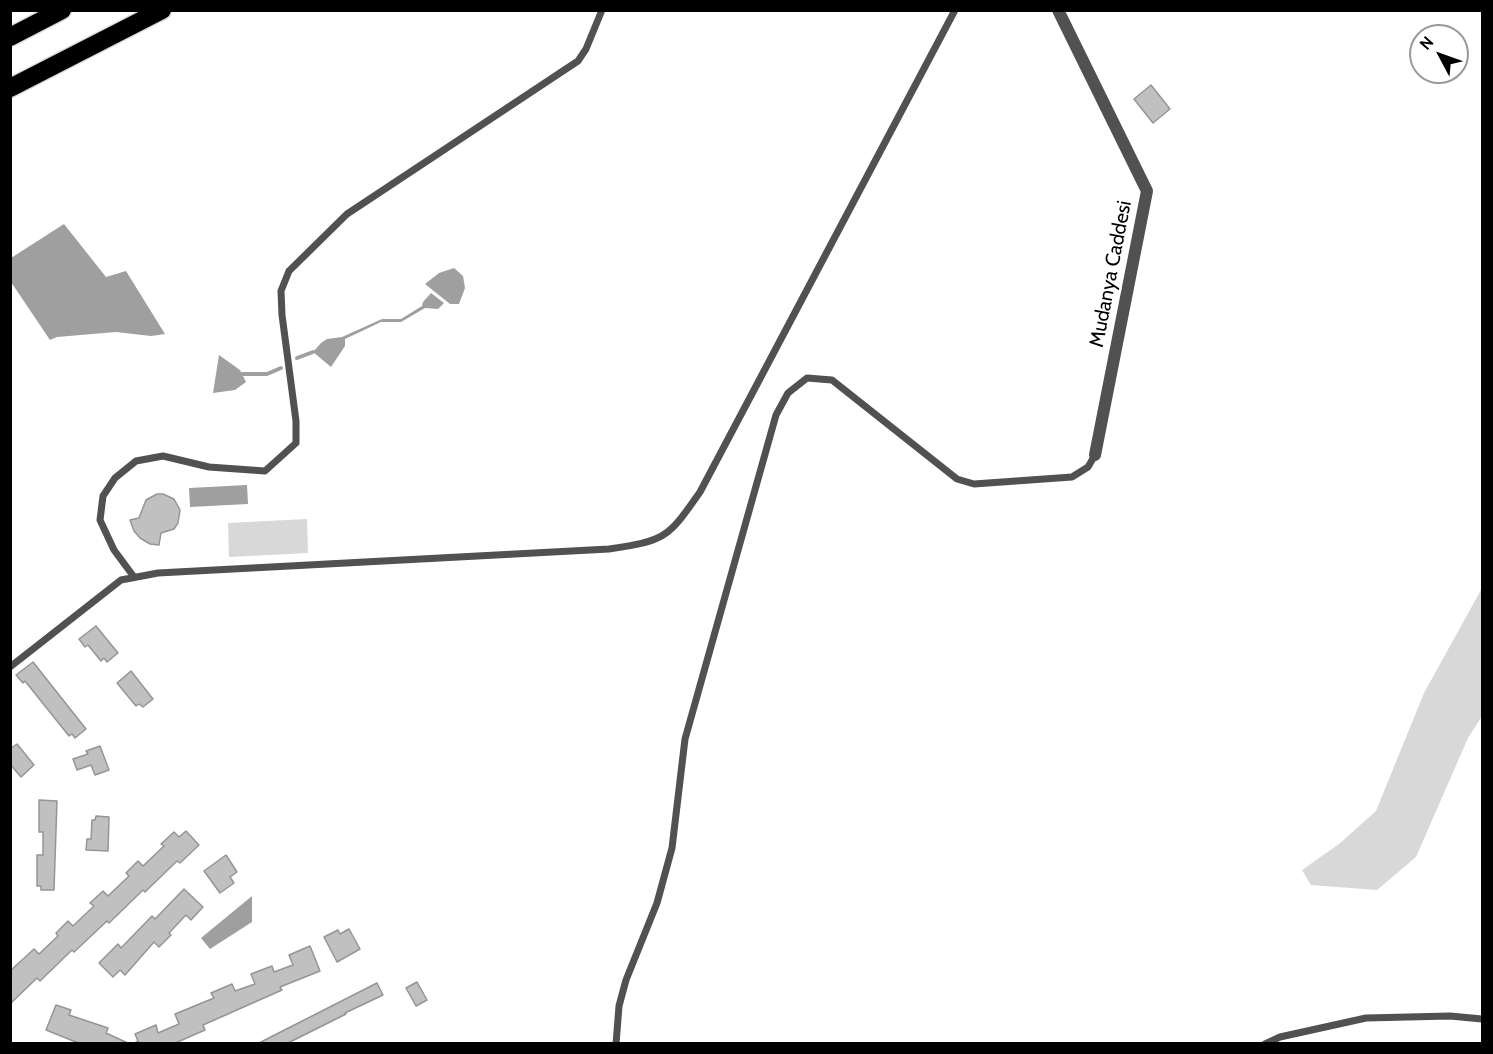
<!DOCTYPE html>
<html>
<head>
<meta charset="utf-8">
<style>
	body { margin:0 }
	#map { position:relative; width:1493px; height:1054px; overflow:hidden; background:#fff; font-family:Cabin,sans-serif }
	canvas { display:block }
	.frame { position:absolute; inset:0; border:12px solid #000; pointer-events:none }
	.north { position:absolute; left:1409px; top:24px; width:60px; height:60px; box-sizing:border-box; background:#fff; border:2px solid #999; border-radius:50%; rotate:311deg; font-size:16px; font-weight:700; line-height:24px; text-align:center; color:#000 }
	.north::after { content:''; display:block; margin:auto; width:21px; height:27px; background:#000; clip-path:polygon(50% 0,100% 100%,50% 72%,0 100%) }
</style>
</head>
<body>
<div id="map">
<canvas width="1493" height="1054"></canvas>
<div class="frame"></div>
<div class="north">N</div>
</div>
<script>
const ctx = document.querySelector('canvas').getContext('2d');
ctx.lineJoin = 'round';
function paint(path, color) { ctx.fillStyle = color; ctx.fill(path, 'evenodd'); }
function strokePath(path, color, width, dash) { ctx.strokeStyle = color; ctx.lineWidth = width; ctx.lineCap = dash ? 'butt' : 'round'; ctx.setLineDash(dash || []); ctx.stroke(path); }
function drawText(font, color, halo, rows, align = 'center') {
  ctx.font = font + ' Cabin,sans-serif'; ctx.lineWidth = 4.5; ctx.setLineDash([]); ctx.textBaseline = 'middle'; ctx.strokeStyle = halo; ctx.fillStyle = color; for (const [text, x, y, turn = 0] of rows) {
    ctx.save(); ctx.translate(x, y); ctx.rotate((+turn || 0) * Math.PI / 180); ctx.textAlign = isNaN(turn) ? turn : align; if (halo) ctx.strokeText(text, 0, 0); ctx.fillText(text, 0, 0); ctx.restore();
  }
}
paint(new Path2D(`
	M 307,519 L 308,553 L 229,557 L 228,523 Z
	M 1482,588 L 1482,716 L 1468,738 L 1416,857 L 1377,890 L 1311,885 L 1302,870 L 1339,844 L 1376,811 L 1424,693 Z`), '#d8d8d8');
paint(new Path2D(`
	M 64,224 L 106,277 L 126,271 L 165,334 L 151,336 L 116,332 L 57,337 L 50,340 L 11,282 L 11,258 Z
	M 454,268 L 463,276 L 465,288 L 459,304 L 450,304 L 425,284 L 439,273 Z
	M 431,293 L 444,303 L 438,309 L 425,308 L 401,322 L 381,322 L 345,339 L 345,346 L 331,367 L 313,352 L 321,343 L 327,339 L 342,337 L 382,319 L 401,319 L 422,306 L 423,302 Z
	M 219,355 L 240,370 L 246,382 L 235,390 L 213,393 Z
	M 247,485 L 248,504 L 190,507 L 189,488 Z
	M 252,896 L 252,922 L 210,949 L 201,938 Z`), '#9f9f9f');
strokePath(new Path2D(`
	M 297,358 L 313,352
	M 242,374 L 267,374 L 281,368`), '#9f9f9f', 4);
const building = new Path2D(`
	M 1151,85 L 1170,109 L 1153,123 L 1134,99 Z
	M 157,494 L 163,494 L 174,499 L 180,510 L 178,523 L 174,529 L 161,533 L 159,545 L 150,544 L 140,538 L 134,531 L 130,520 L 139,518 L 146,500 Z
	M 96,626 L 118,653 L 107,662 L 104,658 L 101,661 L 88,645 L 85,647 L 79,639 Z
	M 33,662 L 86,729 L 75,738 L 72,734 L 69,736 L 25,681 L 23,683 L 16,675 Z
	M 131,671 L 153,699 L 143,707 L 139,704 L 136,706 L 117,683 Z
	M 17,744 L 34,765 L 21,777 L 10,764 L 10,749 Z
	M 100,746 L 109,770 L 95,775 L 91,765 L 77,770 L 73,759 L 88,754 L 86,751 Z
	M 39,800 L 57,801 L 54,890 L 41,890 L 41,886 L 37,886 L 37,855 L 43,855 L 43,832 L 39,832 Z
	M 96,816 L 109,817 L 108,851 L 86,850 L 87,839 L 91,839 L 92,820 L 95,820 Z
	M 186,831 L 199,845 L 180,863 L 177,861 L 145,892 L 143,890 L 109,923 L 107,921 L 74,952 L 72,950 L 40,981 L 37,978 L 10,1004 L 10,971 L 34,949 L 39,954 L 58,936 L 56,933 L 68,921 L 73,926 L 94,906 L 90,903 L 103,891 L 108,896 L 129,876 L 126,873 L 138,861 L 143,866 L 164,846 L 161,844 L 174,832 L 179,837 Z
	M 226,855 L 237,872 L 230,877 L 234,883 L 220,893 L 204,871 Z
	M 184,889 L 203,907 L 191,920 L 186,915 L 169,933 L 171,935 L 159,947 L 154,942 L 125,975 L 120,970 L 113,977 L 99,963 L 118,944 L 121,948 L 152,916 L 155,919 Z
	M 349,929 L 360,949 L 337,962 L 324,937 L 338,930 L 340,934 Z
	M 310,946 L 320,971 L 280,987 L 282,990 L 203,1025 L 205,1030 L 173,1044 L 133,1044 L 138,1041 L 135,1034 L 156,1025 L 158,1033 L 179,1024 L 175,1014 L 214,998 L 211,993 L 232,984 L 235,991 L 255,984 L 251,974 L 272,966 L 274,972 L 293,965 L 289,955 Z
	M 417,982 L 427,1000 L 416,1006 L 406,988 Z
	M 377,983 L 383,995 L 345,1013 L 346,1014 L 286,1044 L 257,1044 Z
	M 56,1005 L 71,1010 L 69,1015 L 108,1028 L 106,1033 L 130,1044 L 81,1044 L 46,1030 Z`);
paint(building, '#c0c0c0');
strokePath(building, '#959595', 1.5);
const highway = new Path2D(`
	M 10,37 L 62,10
	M 10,88 L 162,10`);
strokePath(highway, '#dbdbdb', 21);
strokePath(new Path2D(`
	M 134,577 L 114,550 L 100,520 L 103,496 L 115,478 L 136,461 L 163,456 L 209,467 L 265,471 L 296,443 L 296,421 L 282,315 L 281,291 L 289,271 L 347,214 L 578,61 L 586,49 L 602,10
	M 10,667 L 121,580 L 158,573 L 609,549 C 665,541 668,538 700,492 L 955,10
	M 616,1044 L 619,1006 L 626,980 L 657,903 L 672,848 L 685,739 L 776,415 L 788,393 L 807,378 L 832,380 L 957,479 L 974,484 L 1072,477 L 1088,467 L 1095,455
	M 1265,1044 L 1280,1037 L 1366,1018 L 1450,1016 L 1482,1019`), '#515151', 7);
strokePath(new Path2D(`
	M 1058,10 L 1147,191 L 1095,455`), '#515151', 12);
strokePath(highway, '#000', 18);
drawText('20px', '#000', '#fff', [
	["Mudanya Caddesi",1111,274,-79]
]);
</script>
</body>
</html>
